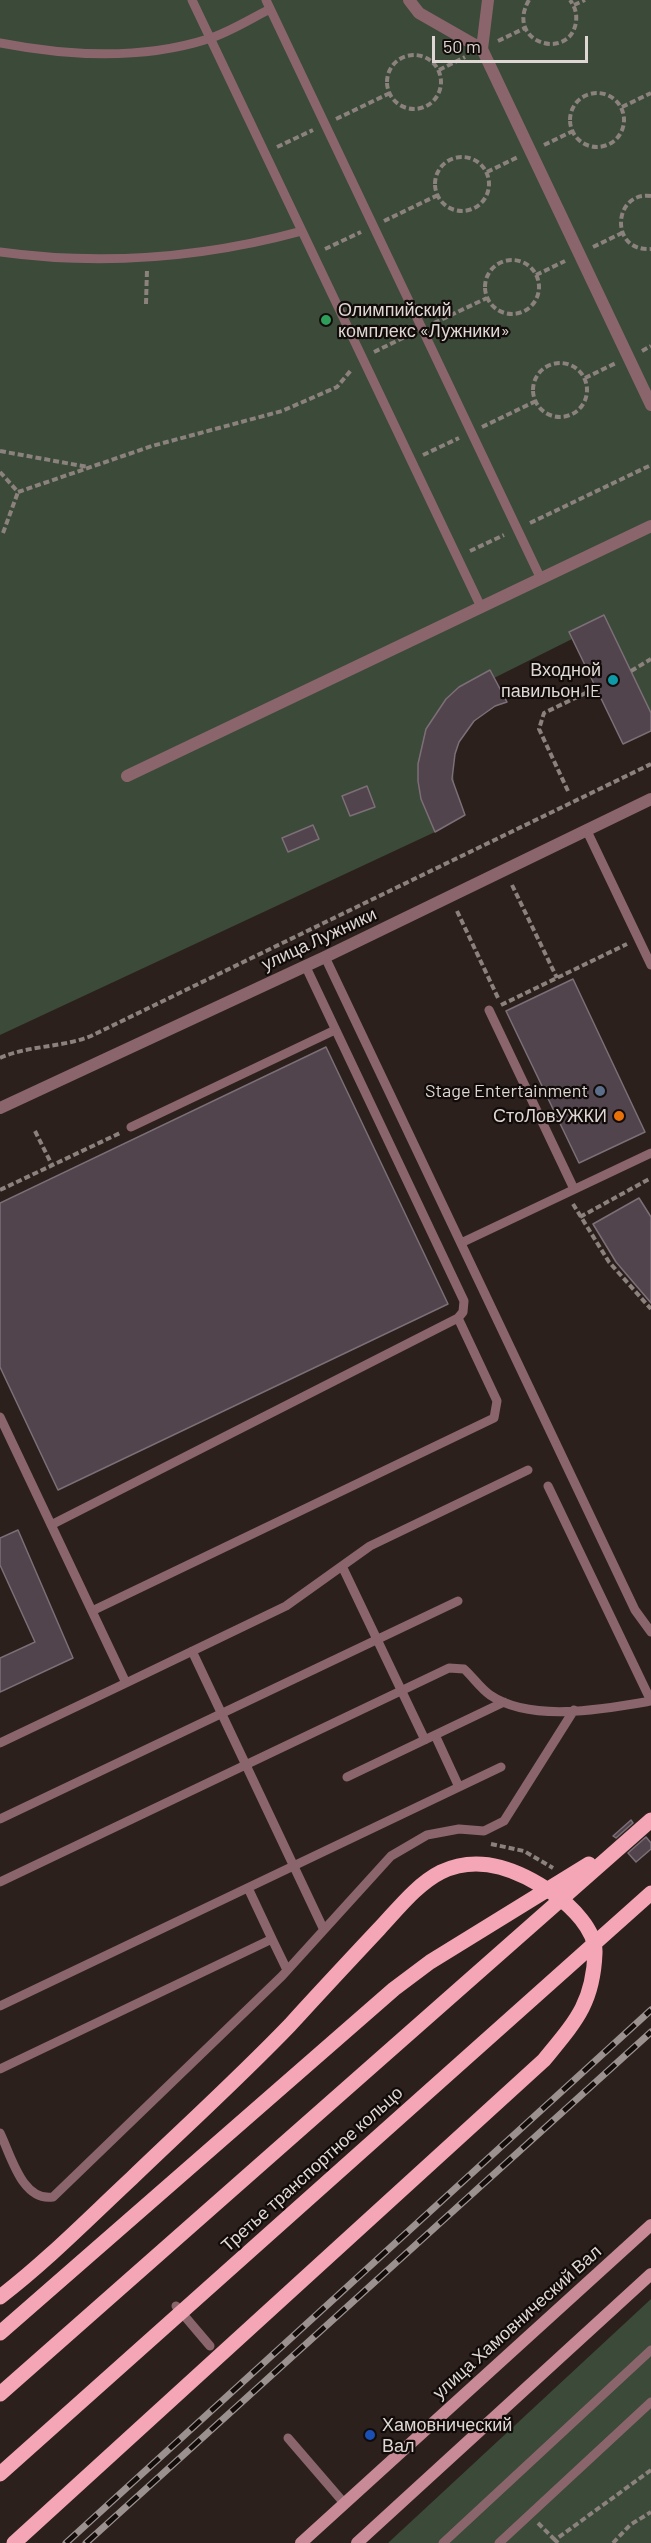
<!DOCTYPE html>
<html>
<head>
<meta charset="utf-8">
<style>
	body { margin:0 }
	#map { position:relative; width:651px; height:2543px; overflow:hidden; background:#2c201c; font-family:Barlow,sans-serif }
	canvas { display:block }
	.scale { position:absolute; left:432px; top:36px; width:156px; height:27px; box-sizing:border-box; border:3px solid #dfd7d4; border-top:0; padding-left:8px; font-size:18px; line-height:21px; white-space:nowrap; color:#dfd7d4; -webkit-text-stroke:4px #110b09; paint-order:stroke }
</style>
</head>
<body>
<div id="map">
<canvas width="651" height="2543"></canvas>
<div class="scale">50 m</div>
</div>
<script>
const ctx = document.querySelector('canvas').getContext('2d');
ctx.lineJoin = 'round';
function paint(path, color) { ctx.fillStyle = color; ctx.fill(path, 'evenodd'); }
function strokePath(path, color, width, dash) { ctx.strokeStyle = color; ctx.lineWidth = width; ctx.lineCap = dash ? 'butt' : 'round'; ctx.setLineDash(dash || []); ctx.stroke(path); }
function drawText(font, color, halo, rows, align = 'center') {
  ctx.font = font + ' Barlow,sans-serif'; ctx.lineWidth = 4.5; ctx.setLineDash([]); ctx.textBaseline = 'middle'; ctx.strokeStyle = halo; ctx.fillStyle = color; for (const [text, x, y, turn = 0] of rows) {
    ctx.save(); ctx.translate(x, y); ctx.rotate((+turn || 0) * Math.PI / 180); ctx.textAlign = isNaN(turn) ? turn : align; if (halo) ctx.strokeText(text, 0, 0); ctx.fillText(text, 0, 0); ctx.restore();
  }
}
paint(new Path2D(`
	M 0,0 L 651,0 L 651,731 L 623,744 L 572,639 L 494,678 L 507,702 C 478,712 456,734 453,766 C 452,775 456,786 454,794 C 450,807 441,819 435,832 L 0,1035 Z
	M 651,2299 L 651,2543 L 388,2543 Z`), '#3b4a39');
const building = new Path2D(`
	M 604,615 L 651,713 L 651,731 L 623,744 L 569,632 Z
	M 490,670 L 507,702 L 495,706 L 474,721 L 459,742 L 455,754 L 452,779 L 465,815 L 435,832 L 421,799 L 418,781 L 418,764 L 426,729 L 446,699 L 459,687 Z
	M 367,786 L 375,807 L 350,816 L 342,796 Z
	M 313,825 L 319,839 L 288,852 L 282,838 Z
	M 573,979 L 645,1132 L 579,1163 L 506,1011 Z
	M 326,1047 L 448,1304 L 58,1490 L 0,1367 L 0,1203 Z
	M 639,1198 L 651,1217 L 651,1303 L 616,1262 L 593,1224 Z
	M 18,1530 L 73,1658 L 0,1692 L 0,1658 L 35,1642 L 0,1565 L 0,1538 Z
	M 631,1820 L 633,1823 L 616,1838 L 613,1836 Z
	M 646,1837 L 651,1843 L 651,1849 L 636,1862 L 628,1853 Z`);
paint(building, '#51444c');
strokePath(building, '#7d6f77', 1.5);
strokePath(new Path2D(`
	M 529,0 C 504,43 570,62 576,22 C 577,13 575,7 570,0
	M 574,5 L 585,0
	M 498,41 L 525,28
	M387 82a27 27 0 1 1 54 0a27 27 0 1 1-54 0Z
	M 439,70 L 465,57
	M570 120a27 27 0 1 1 54 0a27 27 0 1 1-54 0Z
	M 622,107 L 651,93
	M 336,119 L 390,93
	M 544,145 L 573,131
	M 277,147 L 313,130
	M435 184a27 27 0 1 1 54 0a27 27 0 1 1-54 0Z
	M 487,172 L 518,157
	M 651,196 C 613,191 609,252 651,249
	M 384,221 L 438,195
	M 593,247 L 622,233
	M 325,249 L 361,232
	M485 287a27 27 0 1 1 54 0a27 27 0 1 1-54 0Z
	M 536,275 L 565,261
	M 146,304 L 147,270
	M 434,323 L 487,298
	M 642,351 L 651,346
	M 374,352 L 411,334
	M533 390a27 27 0 1 1 54 0a27 27 0 1 1-54 0Z
	M 585,378 L 616,363
	M 482,427 L 536,401
	M 0,451 L 88,467
	M 423,455 L 459,438
	M 0,472 L 18,492
	M 18,492 L 152,446 L 282,411 L 337,387 L 352,369
	M 530,523 L 651,465
	M 3,533 L 18,492
	M 470,551 L 504,535
	M 631,671 L 651,659
	M 568,791 L 539,729 L 544,713 L 596,688
	M 512,885 L 557,978
	M 457,911 L 499,1000
	M 501,1005 L 627,944
	M 0,1058 C 29,1045 61,1048 91,1036 L 651,764
	M 35,1131 L 52,1165
	M 0,1190 L 120,1133
	M 573,1204 L 609,1262 L 651,1309
	M 580,1217 L 651,1178
	M 491,1844 L 524,1851 L 553,1868
	M 538,2523 L 555,2540
	M 558,2543 L 555,2540 L 651,2470
	M 613,2543 L 630,2525 L 651,2512`), '#8b817d', 4, [6, 3]);
strokePath(new Path2D(`
	M 192,0 L 481,607
	M 266,0 L 541,579
	M 0,43 C 67,56 142,60 208,39 C 230,32 250,19 270,9
	M 0,252 C 102,266 203,258 302,231
	M 586,829 L 651,965
	M 325,957 L 635,1610 L 651,1632
	M 489,1010 L 574,1189
	M 131,1127 L 335,1030
	M 461,1243 L 651,1153
	M 0,1417 L 126,1683 L 286,1606 L 370,1546 L 528,1470
	M 548,1486 L 651,1701
	M 51,1525 L 458,1318 L 463,1312 L 464,1301 L 305,965
	M 342,1566 L 425,1740
	M 92,1611 L 494,1418 L 497,1401 L 458,1318
	M 192,1651 L 323,1928
	M 435,1735 L 459,1787
	M 0,1743 L 126,1683
	M 347,1777 L 504,1702
	M 0,1819 L 458,1601
	M 0,1882 L 449,1668 L 464,1669 C 473,1677 480,1688 490,1695 C 531,1723 605,1709 651,1701
	M 272,1939 L 287,1970
	M 0,2006 L 501,1767
	M 0,2069 L 272,1939 L 248,1888
	M 0,2133 C 11,2155 22,2202 53,2197 L 282,1976 L 391,1856 L 427,1835 L 459,1829 L 484,1831 L 504,1821 L 574,1710
	M 176,2306 L 210,2346
	M 288,2438 L 344,2503
	M 443,2543 L 651,2350
	M 499,2543 L 651,2402`), '#8b656c', 9);
strokePath(new Path2D(`
	M 409,0 L 419,13 L 482,49 L 488,0
	M 482,49 L 651,405
	M 127,776 L 651,526
	M 0,1108 L 325,957 L 651,799`), '#8b656c', 12);
strokePath(new Path2D(`
	M 301,2543 L 651,2225
	M 357,2543 L 651,2274`), '#c78a96', 12);
strokePath(new Path2D(`
	M 0,2297 C 47,2261 89,2218 132,2178 C 185,2127 239,2078 290,2025 C 319,1993 349,1961 379,1929 C 397,1910 417,1884 441,1872 C 481,1853 521,1871 554,1894 C 571,1906 596,1930 595,1953 C 593,2004 575,2022 544,2060 L 14,2543
	M 0,2333 L 394,1989 L 430,1962 L 589,1864
	M 0,2394 L 651,1820
	M 0,2474 L 651,1893`), '#f5a6b6', 15);
const rail = new Path2D(`
	M 66,2543 L 651,2010
	M 86,2543 L 651,2032`);
strokePath(rail, '#9b918e', 7);
strokePath(rail, '#110b09', 4.5, [14]);
for (const [x, y, r, color] of [
	[326,320,6,"#2e9e5b"],
	[613,680,6,"#0f9aa8"],
	[600,1091,6,"#5c6f8a"],
	[619,1116,6,"#e8710a"],
	[370,2435,6,"#1a4fb4"]
]) { const dot = new Path2D(); dot.arc(x, y, r, 0, 2 * Math.PI); ctx.fillStyle = color; ctx.fill(dot); strokePath(dot, '#110b09', 2); }
drawText('18px', '#dfd7d4', '#110b09', [
	["Олимпийский",338,310,"left"],
	["комплекс «Лужники»",338,331,"left"],
	["Входной",601,670],
	["павильон 1E",601,691],
	["Stage Entertainment",588,1091],
	["СтоЛовУЖКИ",607,1116],
	["Хамовнический",382,2425,"left"],
	["Вал",382,2446,"left"]
], 'right');
drawText('18px', '#dfd7d4', '#110b09', [
	["улица Лужники",319,939,-25],
	["Третье транспортное кольцо",312,2169,-42],
	["улица Хамовнический Вал",517,2322,-42]
]);
</script>
</body>
</html>
